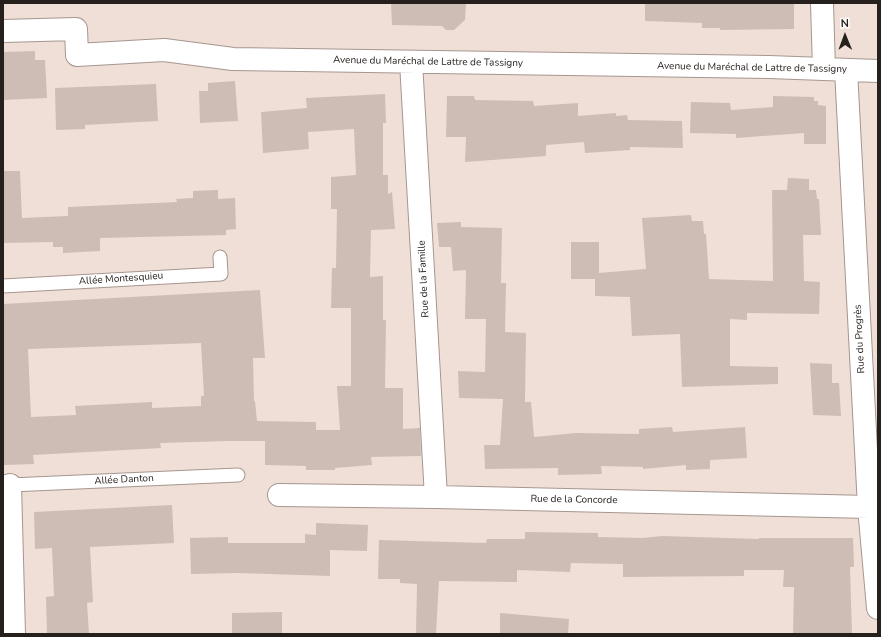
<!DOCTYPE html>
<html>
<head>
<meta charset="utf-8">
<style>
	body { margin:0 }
	#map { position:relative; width:881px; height:637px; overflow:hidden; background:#f0dfd7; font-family:"Nunito Sans",sans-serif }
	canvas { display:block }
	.frame { position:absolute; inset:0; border:4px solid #26201d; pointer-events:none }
	.north { position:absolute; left:825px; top:16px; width:40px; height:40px; -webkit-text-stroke:3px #fff; paint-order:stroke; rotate:359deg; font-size:11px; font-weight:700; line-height:16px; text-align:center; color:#26201d }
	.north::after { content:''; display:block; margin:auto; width:14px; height:18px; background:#26201d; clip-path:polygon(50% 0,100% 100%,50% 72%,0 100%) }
</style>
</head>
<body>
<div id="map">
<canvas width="881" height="637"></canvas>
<div class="frame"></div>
<div class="north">N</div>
</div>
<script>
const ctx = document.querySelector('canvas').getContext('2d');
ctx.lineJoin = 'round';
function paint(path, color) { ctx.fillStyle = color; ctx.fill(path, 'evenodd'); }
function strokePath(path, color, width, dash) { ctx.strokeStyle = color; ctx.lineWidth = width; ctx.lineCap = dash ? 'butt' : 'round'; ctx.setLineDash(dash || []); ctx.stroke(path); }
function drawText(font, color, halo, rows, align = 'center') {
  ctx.font = font + ' "Nunito Sans",sans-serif'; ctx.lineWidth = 3; ctx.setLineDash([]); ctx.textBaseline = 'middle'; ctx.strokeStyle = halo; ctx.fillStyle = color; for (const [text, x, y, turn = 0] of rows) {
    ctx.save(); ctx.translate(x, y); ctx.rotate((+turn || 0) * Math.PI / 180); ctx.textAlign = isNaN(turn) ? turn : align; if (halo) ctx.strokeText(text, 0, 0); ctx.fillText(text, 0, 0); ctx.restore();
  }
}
paint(new Path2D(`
	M 391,3 L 466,3 L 465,20 L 454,30 L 446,30 L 442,26 L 392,25 Z
	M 645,3 L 794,3 L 794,29 L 720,30 L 720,28 L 702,28 L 702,23 L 645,21 Z
	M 35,51 L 35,60 L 45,60 L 47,98 L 3,100 L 3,52 Z
	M 235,81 L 238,121 L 200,123 L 199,91 L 208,91 L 208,83 Z
	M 156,84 L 158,121 L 85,125 L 85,129 L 56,130 L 55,88 Z
	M 385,94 L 386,123 L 383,123 L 383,175 L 388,175 L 388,194 L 392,192 L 395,229 L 371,230 L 370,277 L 383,276 L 383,320 L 386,320 L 385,388 L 403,388 L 403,429 L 420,428 L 421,456 L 371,457 L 372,465 L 335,468 L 335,470 L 306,470 L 306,466 L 265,465 L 265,441 L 228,441 L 160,443 L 161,448 L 33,455 L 34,464 L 3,465 L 3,304 L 260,290 L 265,358 L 253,358 L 254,401 L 255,401 L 257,421 L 316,422 L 316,430 L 340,430 L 337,386 L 351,386 L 351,308 L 331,308 L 332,268 L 336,268 L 337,209 L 331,209 L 331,177 L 356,175 L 354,129 L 308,132 L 309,149 L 263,153 L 261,112 L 307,108 L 306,98 ZM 201,343 L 204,396 L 201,396 L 201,406 L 152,408 L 152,402 L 75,406 L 76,415 L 31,417 L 28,349 Z
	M 447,96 L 474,96 L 475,100 L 533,101 L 534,106 L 578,103 L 578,116 L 616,113 L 616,116 L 627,115 L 628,120 L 682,121 L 683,148 L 630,147 L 630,150 L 585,153 L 584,142 L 546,145 L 546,156 L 465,162 L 466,137 L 446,137 Z
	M 773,96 L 814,97 L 814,101 L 818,101 L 818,105 L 826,106 L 826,144 L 804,144 L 804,133 L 736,138 L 736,134 L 690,133 L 691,102 L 730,103 L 731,110 L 773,107 Z
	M 3,171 L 20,171 L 22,218 L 68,216 L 68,207 L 177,202 L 176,199 L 193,198 L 193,191 L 218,190 L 218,199 L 235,198 L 236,229 L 226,230 L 226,235 L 100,238 L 100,251 L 63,253 L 63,247 L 53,247 L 53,242 L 3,243 Z
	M 788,178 L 809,179 L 809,190 L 816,190 L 817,199 L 819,199 L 821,235 L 803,235 L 804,281 L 820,282 L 819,314 L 747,313 L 747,320 L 730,319 L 730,366 L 778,367 L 778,384 L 682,387 L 680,334 L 632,336 L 630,297 L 595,296 L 595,279 L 571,279 L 571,242 L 599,242 L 599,273 L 646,269 L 642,218 L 691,215 L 692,221 L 703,221 L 704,234 L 706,234 L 709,279 L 773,281 L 772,190 L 787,190 Z
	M 461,222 L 461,227 L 502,228 L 501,283 L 506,283 L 505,332 L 526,333 L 525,402 L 531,402 L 534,437 L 576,433 L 639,434 L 639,429 L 672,427 L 673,432 L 745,427 L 747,458 L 710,460 L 710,469 L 686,470 L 686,465 L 643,469 L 643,467 L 601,466 L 602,474 L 558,475 L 558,468 L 485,469 L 484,445 L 500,445 L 503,399 L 459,398 L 458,371 L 485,372 L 486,319 L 465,319 L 466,270 L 453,271 L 451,247 L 439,247 L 437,223 Z
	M 810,363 L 832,364 L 832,383 L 839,383 L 841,416 L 813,415 Z
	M 172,505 L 174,543 L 90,547 L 93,602 L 87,603 L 89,634 L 47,634 L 46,597 L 54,596 L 52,548 L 35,549 L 34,512 Z
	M 316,523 L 368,525 L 367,551 L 330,550 L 330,576 L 238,573 L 191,574 L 190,538 L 228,537 L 228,543 L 305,543 L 305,534 L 316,535 Z
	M 525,532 L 598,533 L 598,537 L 642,538 L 662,536 L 759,539 L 759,538 L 853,538 L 854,567 L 850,567 L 852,634 L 793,634 L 794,587 L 783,587 L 784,570 L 744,570 L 744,576 L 623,577 L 623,564 L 571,563 L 570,572 L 517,570 L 517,582 L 439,581 L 436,634 L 416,634 L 417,584 L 400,583 L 400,579 L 378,579 L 379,540 L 486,543 L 487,539 L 525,539 Z
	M 282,612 L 282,634 L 232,634 L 232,613 Z
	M 500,613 L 569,619 L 568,634 L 500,634 Z`), '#cebdb5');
const service = new Path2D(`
	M 3,286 L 221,274 L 220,257
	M 10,485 L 238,475`);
const minor = new Path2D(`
	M 822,3 L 824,69
	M 3,31 L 76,29 L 77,55 L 164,50 L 233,59 L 769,67 L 878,71
	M 411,62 L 436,497
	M 846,70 L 869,507 L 878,608
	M 3,487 L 10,485 L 14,634
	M 279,495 L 436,497 L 869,507`);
strokePath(service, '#a6968f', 15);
strokePath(minor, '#a6968f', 24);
strokePath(service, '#fff', 13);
strokePath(minor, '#fff', 22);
drawText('10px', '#26201d', '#fff', [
	["Avenue du Maréchal de Lattre de Tassigny",428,62,1],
	["Avenue du Maréchal de Lattre de Tassigny",752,68,1],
	["Allée Montesquieu",121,279,-4],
	["Rue de la Famille",424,279,-93],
	["Rue du Progrès",860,339,-93],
	["Allée Danton",124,480,-3],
	["Rue de la Concorde",574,500,1]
]);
</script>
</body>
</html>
